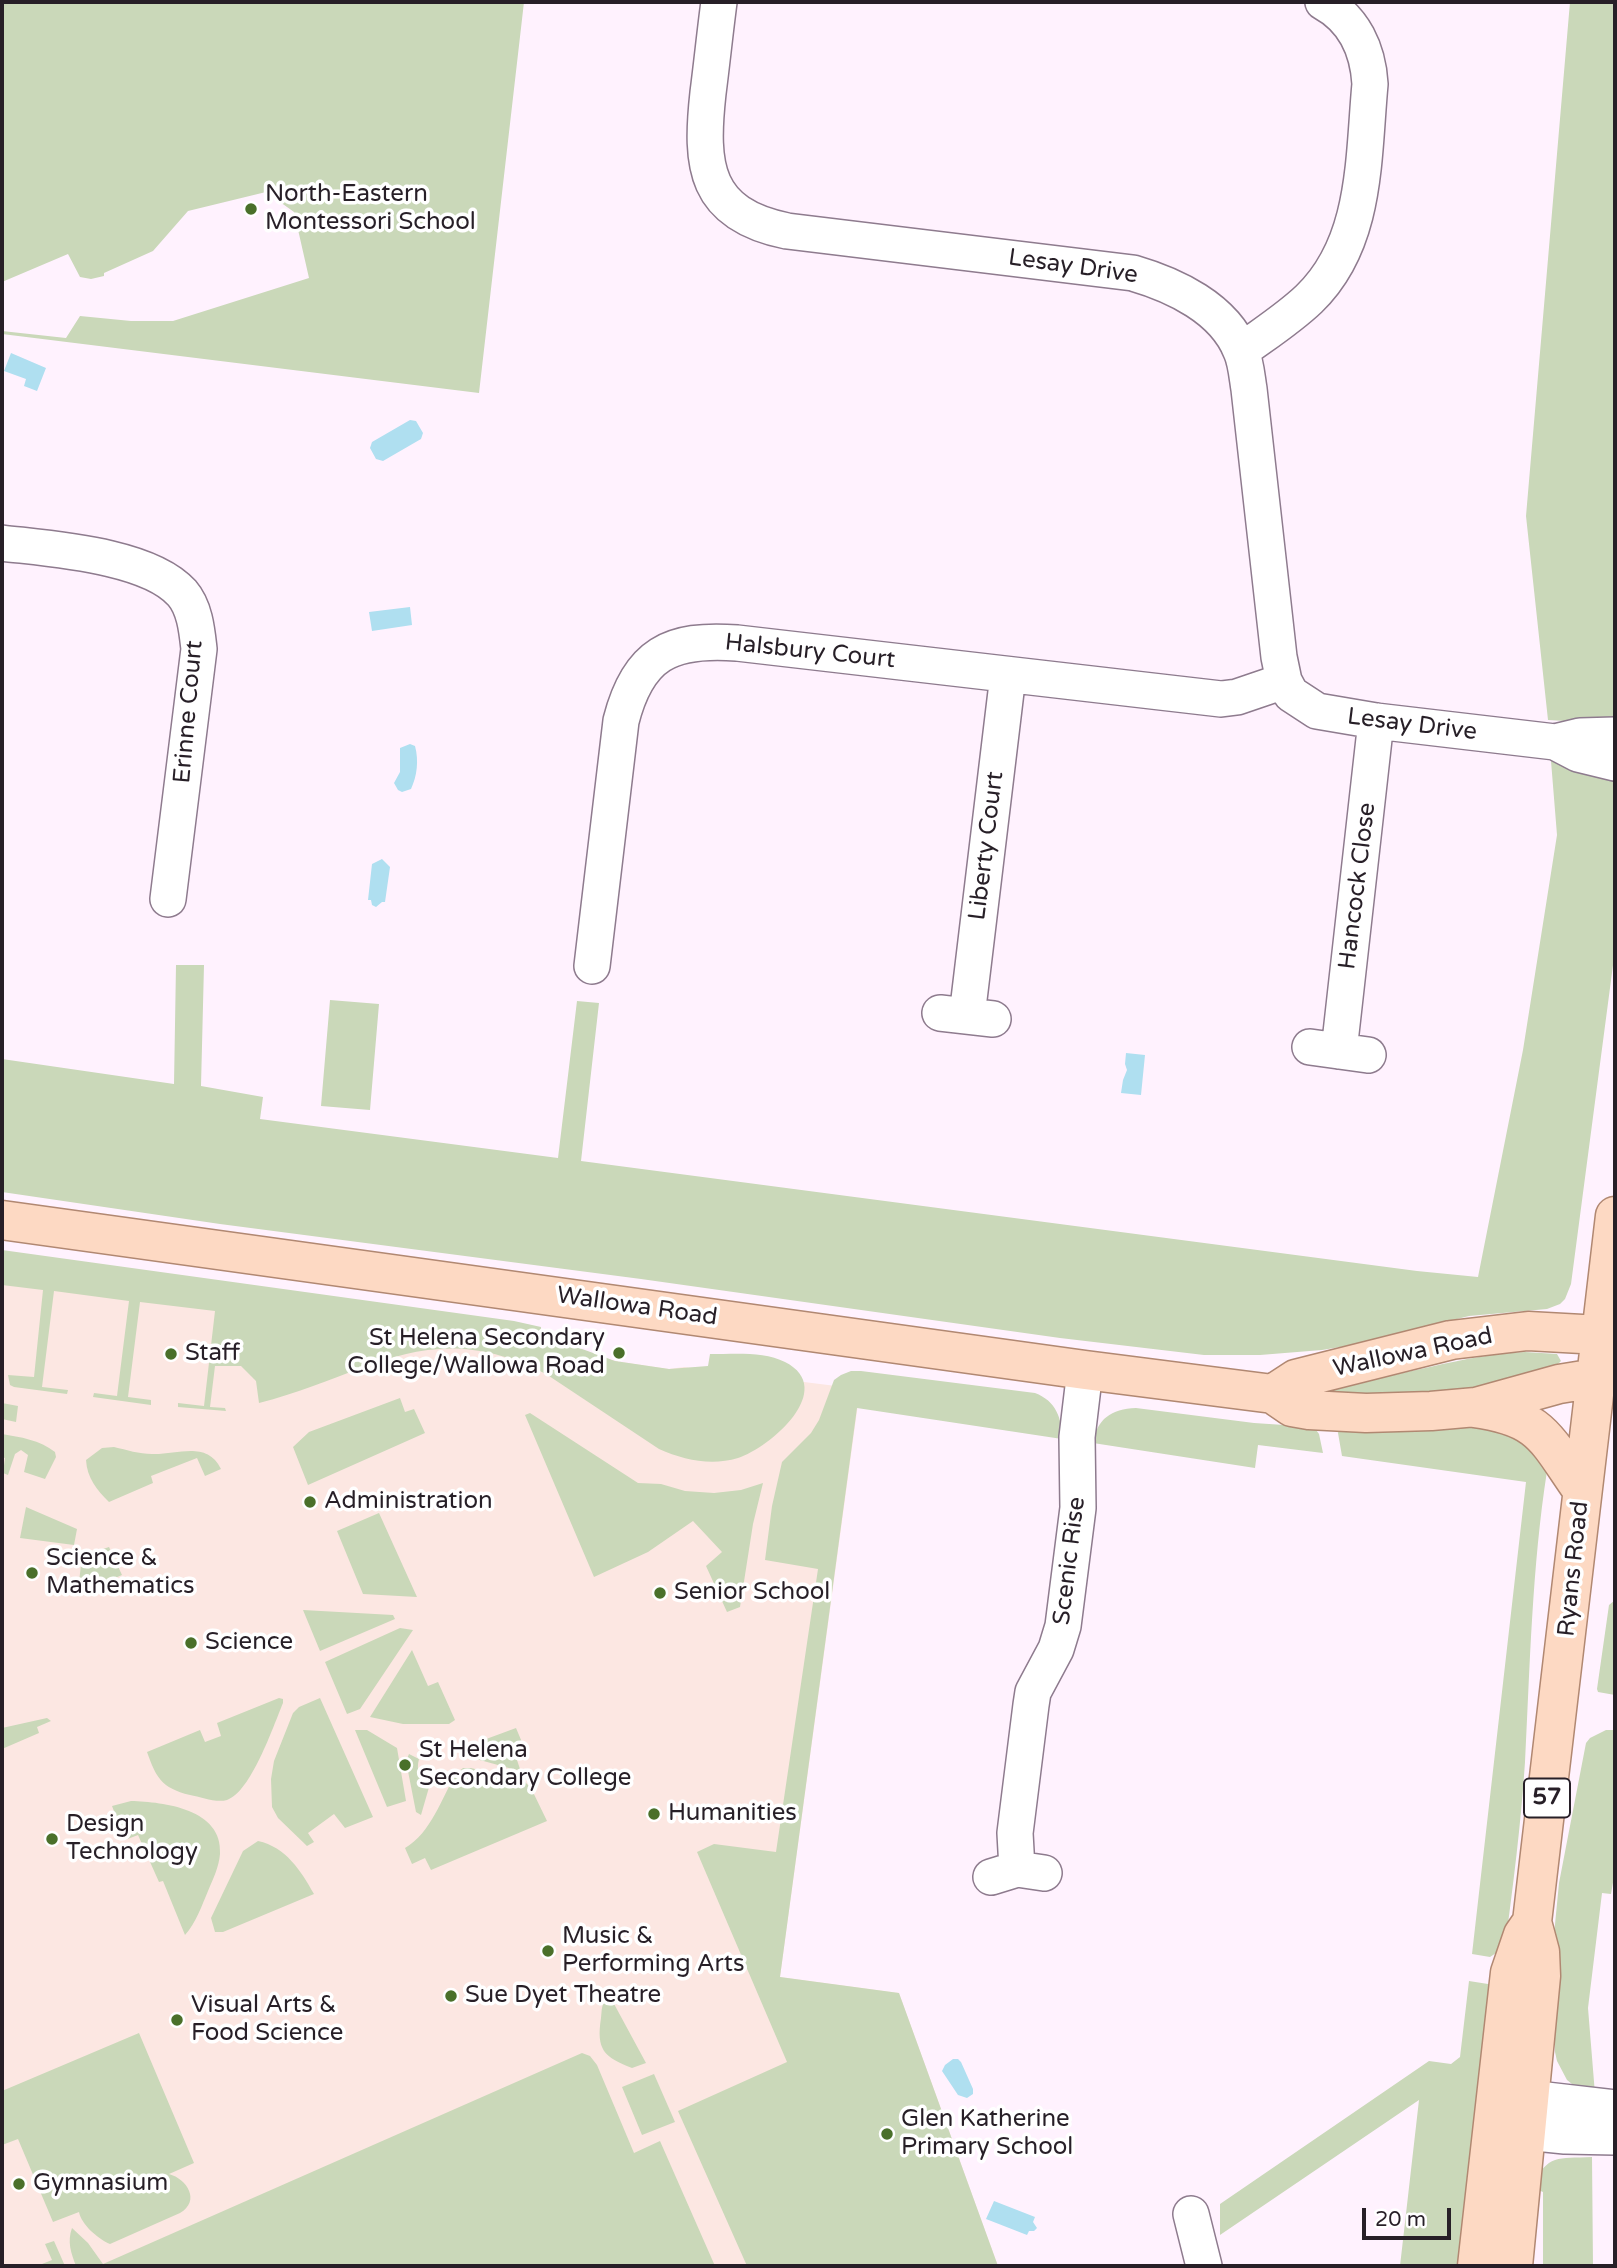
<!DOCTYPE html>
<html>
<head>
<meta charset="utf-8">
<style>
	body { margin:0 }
	#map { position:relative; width:1617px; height:2268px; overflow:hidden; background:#fff2fe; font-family:"Varela Round",sans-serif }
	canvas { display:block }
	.frame { position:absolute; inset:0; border:4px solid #271f27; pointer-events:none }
	.scale { position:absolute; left:1362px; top:2208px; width:89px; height:32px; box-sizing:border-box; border:4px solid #271f27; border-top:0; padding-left:9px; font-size:21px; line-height:24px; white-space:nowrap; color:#271f27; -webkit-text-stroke:5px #fff; paint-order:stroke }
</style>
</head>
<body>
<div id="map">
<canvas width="1617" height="2268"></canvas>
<div class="frame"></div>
<div class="scale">20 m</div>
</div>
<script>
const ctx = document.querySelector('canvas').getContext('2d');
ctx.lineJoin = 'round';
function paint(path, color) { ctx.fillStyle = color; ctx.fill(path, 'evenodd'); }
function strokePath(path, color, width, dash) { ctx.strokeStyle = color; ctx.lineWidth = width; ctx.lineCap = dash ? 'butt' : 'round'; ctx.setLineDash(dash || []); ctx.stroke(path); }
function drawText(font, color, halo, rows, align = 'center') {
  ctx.font = font + ' "Varela Round",sans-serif'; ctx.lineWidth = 7; ctx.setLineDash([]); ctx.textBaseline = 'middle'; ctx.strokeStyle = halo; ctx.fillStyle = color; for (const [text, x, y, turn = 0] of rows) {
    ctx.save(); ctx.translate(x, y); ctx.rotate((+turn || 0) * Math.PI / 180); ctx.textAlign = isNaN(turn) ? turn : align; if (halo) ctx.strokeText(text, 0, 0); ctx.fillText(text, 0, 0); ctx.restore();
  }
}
paint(new Path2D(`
	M 2,1283 L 600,1356 L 615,1361 L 669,1369 L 684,1367 L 860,1389 L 780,1977 L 899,1993 L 998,2266 L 2,2266 Z`), '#fce7e2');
paint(new Path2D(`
	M 2,2 L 524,2 L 479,393 L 2,334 L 2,331 L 66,338 L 80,316 L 131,321 L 173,321 L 309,278 L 294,212 L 266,192 L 188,211 L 153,251 L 104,273 L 104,276 L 91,279 L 80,277 L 68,254 L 2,282 Z
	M 1570,2 L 1615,2 L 1615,724 L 1548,720 L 1526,516 Z
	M 1551,761 L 1597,769 L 1615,775 L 1615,950 L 1571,1284 L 1565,1299 L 1560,1304 L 1547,1309 L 1469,1316 L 1352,1345 L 1322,1350 L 1260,1355 L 1204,1355 L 1060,1338 L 641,1279 L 220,1224 L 2,1192 L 2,1059 L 174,1084 L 176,965 L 204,965 L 201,1086 L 263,1097 L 260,1119 L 558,1158 L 577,1001 L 599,1003 L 581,1161 L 1417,1271 L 1478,1277 L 1523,1050 L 1557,835 Z
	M 330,1000 L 379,1004 L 370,1110 L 321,1106 Z
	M 2,1250 L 514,1321 L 541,1327 L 541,1338 L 563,1342 L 615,1361 L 669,1369 L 708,1366 L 710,1354 C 734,1354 764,1351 785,1362 C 838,1389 770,1448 738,1458 C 711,1466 684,1460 659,1449 L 546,1374 C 429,1314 370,1375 259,1403 L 256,1381 L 241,1366 L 215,1366 L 210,1407 L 225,1408 L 226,1411 L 178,1407 L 178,1403 L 204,1406 L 215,1311 L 140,1302 L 128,1397 L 151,1400 L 151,1405 L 93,1397 L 94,1393 L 117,1396 L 129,1301 L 54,1291 L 42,1387 L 68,1390 L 67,1394 L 14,1387 L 10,1385 L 8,1375 L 34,1377 L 43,1290 L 2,1285 Z
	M 1525,1352 L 1557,1354 L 1561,1361 L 1552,1370 L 1533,1378 L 1417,1398 L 1332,1392 L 1338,1385 C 1401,1377 1461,1355 1525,1352 Z
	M 851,1371 L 861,1371 L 1035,1393 C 1056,1401 1062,1418 1062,1439 L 857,1408 L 780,1977 L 899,1993 L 998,2266 L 747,2266 L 678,2111 L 787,2062 L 697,1852 L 714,1844 L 776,1852 L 818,1569 L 765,1560 L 772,1506 L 782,1462 L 811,1433 L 819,1420 L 834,1380 L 841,1375 Z
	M 400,1398 L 405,1412 L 414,1409 L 425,1433 L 308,1485 L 293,1447 L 309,1432 Z
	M 2,1403 L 18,1406 L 16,1422 L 2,1419 Z
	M 1136,1408 L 1254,1423 L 1314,1427 L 1319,1434 L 1323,1453 L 1258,1445 L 1255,1468 L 1093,1443 C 1097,1419 1111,1409 1136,1408 Z
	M 530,1413 L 638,1483 L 661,1484 L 685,1491 L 714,1493 L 741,1490 L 763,1483 L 753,1524 L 740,1607 L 727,1612 L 706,1566 L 722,1552 L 693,1521 L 648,1552 L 594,1577 L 525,1415 Z
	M 1469,1425 L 1517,1431 L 1547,1471 C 1532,1567 1530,1665 1525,1762 C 1521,1824 1513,1886 1505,1947 L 1490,1957 L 1472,1954 L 1526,1482 L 1342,1456 L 1338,1433 L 1339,1429 Z
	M 2,1434 C 20,1437 40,1440 55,1452 L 56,1457 L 45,1479 L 24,1472 L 28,1455 L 21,1450 L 15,1454 L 8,1475 L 3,1473 L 5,1458 L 2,1457 Z
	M 114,1447 C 127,1450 139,1454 152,1454 C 177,1455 207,1440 221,1469 L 205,1476 L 197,1458 L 151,1476 L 153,1483 L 109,1502 C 97,1490 87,1478 86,1460 L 102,1448 Z
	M 26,1507 L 77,1529 L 74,1545 L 20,1538 Z
	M 379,1513 L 417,1597 L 363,1594 L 337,1531 Z
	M 109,1547 L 122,1575 L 83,1592 L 78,1591 L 82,1556 Z
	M 1615,1600 L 1615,1695 L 1598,1692 L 1597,1689 L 1609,1605 Z
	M 303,1610 L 393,1615 L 395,1619 L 320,1651 Z
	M 400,1628 L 413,1630 L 360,1709 L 347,1714 L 325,1662 Z
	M 412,1650 L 428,1686 L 438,1682 L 455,1720 L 449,1724 L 403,1724 L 370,1717 Z
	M 279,1698 L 283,1699 L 283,1703 C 273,1727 251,1792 227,1800 C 216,1803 201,1797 190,1795 C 161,1788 156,1777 147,1752 L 200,1730 L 205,1742 L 221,1736 L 217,1723 Z
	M 320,1698 L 373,1817 L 345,1828 L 334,1814 L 308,1833 L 314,1842 L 307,1846 L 278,1818 L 272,1807 L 271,1779 L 274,1761 L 293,1713 L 299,1707 Z
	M 47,1718 L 51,1721 L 37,1727 L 39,1733 L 2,1749 L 2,1728 Z
	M 516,1728 L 524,1747 L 514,1751 L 520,1769 L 516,1770 L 469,1757 L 466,1753 L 466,1748 L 470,1745 Z
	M 355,1730 L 367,1730 L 397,1748 L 406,1801 L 387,1807 Z
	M 1606,1730 L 1615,1730 L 1615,1871 L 1611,1894 L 1602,1893 L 1588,2008 L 1595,2094 L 1577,2088 L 1567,2080 L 1557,2061 L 1555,2052 L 1553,1945 L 1559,1883 L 1586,1743 L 1590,1738 Z
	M 409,1754 L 419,1759 C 416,1770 419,1780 430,1784 L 421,1815 L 416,1812 L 406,1761 Z
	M 463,1768 L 471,1768 L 525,1782 L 531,1788 L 547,1821 L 431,1870 L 425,1858 L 412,1864 L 405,1848 C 431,1833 441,1799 456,1774 Z
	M 131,1801 C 164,1802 223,1809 220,1854 C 219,1867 213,1879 208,1891 C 202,1905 196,1923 185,1935 L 163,1881 L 159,1882 L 138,1835 L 125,1840 L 112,1806 Z
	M 258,1841 C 286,1847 301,1871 314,1894 L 223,1932 L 215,1932 L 211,1918 L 243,1851 Z
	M 1469,1981 L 1488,1984 L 1499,1997 L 1470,2266 L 1400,2266 L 1419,2100 L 1220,2235 L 1220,2204 L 1429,2061 L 1451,2064 L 1460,2057 Z
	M 608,1998 L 613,2002 L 646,2063 L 632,2068 C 604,2057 596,2050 601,2018 C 602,2010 601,2003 608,1998 Z
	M 139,2033 L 194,2163 L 169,2174 C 187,2179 201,2201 180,2213 L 110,2244 C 98,2239 81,2224 79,2212 L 53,2222 L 18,2139 L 2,2145 L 2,2091 Z
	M 582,2053 L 590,2056 L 597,2065 L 634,2153 L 660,2141 L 715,2266 L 76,2266 C 71,2253 67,2242 72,2228 L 88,2243 L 103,2264 Z
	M 654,2074 L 675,2122 L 642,2135 L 622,2087 Z
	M 1592,2157 L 1593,2266 L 1543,2266 L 1543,2192 L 1531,2187 C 1549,2153 1557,2159 1592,2157 Z
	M 54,2241 L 65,2266 L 37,2266 L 52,2260 L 45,2244 Z`), '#cad8b9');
paint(new Path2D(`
	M 11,353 L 46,368 L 37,391 L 24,386 L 26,379 L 4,371 Z
	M 410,420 L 416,421 L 423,433 L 421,439 L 383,461 L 376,459 L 370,448 L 372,442 Z
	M 410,607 L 412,625 L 372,631 L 369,612 Z
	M 410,744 L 415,746 C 419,761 417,776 411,789 L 402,792 L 398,790 L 394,783 L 400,772 L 400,748 Z
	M 382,859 L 390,867 L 385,902 L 382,902 L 376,907 L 372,905 L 371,900 L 368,900 L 372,864 Z
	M 1126,1053 L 1145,1055 L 1141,1095 L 1121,1093 L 1123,1080 L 1127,1070 L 1125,1064 Z
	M 953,2059 L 958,2059 L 961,2062 L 973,2089 L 973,2094 L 967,2098 L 958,2095 L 942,2071 L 945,2065 Z
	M 994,2201 L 1035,2217 L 1033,2222 L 1037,2228 L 1034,2231 L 1029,2231 L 1027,2235 L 986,2219 Z`), '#afdff0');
const minor = new Path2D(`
	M 719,2 C 715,32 712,62 708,93 C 700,166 704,214 787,231 L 1133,273 C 1174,285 1224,308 1241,351 C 1246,362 1247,377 1249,389 L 1279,657 L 1284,681 L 1291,694 L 1317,711 L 1376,721 L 1555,742 L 1580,736 L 1615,735
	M 1241,351 C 1264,334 1288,319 1309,299 C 1367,243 1363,159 1370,84 C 1368,50 1354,19 1323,2
	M 2,543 C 51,549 148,555 182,593 C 195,608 197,631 199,649 L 168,899
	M 1555,742 L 1578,754 L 1615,763
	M 592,966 L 621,721 C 638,654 670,638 737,643 L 1221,699 L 1237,697 L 1284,681
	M 940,1013 L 993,1019
	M 967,1016 L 1008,675
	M 1310,1047 L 1368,1055
	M 1339,1051 L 1376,721
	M 1017,1869 L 1015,1833 L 1031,1705 L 1033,1692 L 1056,1649 L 1063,1626 L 1078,1508 L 1077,1437 L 1085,1370
	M 991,1877 L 1017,1869 L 1044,1873
	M 1529,2098 L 1615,2108
	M 1526,2132 L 1565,2136 L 1615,2137
	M 1191,2214 L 1204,2266`);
const major = new Path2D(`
	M 2,1220 L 1085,1370 L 1273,1394 L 1292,1407 L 1309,1410 L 1366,1413 L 1431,1411 L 1476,1407 L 1559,1384 L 1596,1378
	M 1273,1394 L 1296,1379 L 1451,1340 L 1528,1331 L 1600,1335
	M 1474,1408 C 1542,1417 1546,1439 1582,1490
	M 1477,2266 L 1510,1973 L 1523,1935 L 1532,1922
	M 1513,2266 L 1541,1976 L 1540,1952 L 1532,1922 L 1615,1216`);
strokePath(minor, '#8e7b8e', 38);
strokePath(major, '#b18872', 41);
strokePath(minor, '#fff', 35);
strokePath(major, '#fdd9c3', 38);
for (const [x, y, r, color] of [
	[251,209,7,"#4a702a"],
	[619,1353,7,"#4a702a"],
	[171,1354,7,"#4a702a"],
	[310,1502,7,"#4a702a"],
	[32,1573,7,"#4a702a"],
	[660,1593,7,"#4a702a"],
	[191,1643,7,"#4a702a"],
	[405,1765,7,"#4a702a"],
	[654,1814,7,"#4a702a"],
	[52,1839,7,"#4a702a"],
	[548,1951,7,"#4a702a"],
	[451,1996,7,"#4a702a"],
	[177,2020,7,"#4a702a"],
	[887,2134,7,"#4a702a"],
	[19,2184,7,"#4a702a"]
]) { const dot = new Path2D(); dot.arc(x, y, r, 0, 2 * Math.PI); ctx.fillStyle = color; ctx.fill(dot); strokePath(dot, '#fff', 2.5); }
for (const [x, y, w] of [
	[1547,1798,46]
]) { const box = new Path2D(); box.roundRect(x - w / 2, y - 19.5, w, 39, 5); ctx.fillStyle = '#fff'; ctx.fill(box); strokePath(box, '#271f27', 2); }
drawText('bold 23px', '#271f27', null, [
	["57",1547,1798]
]);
drawText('24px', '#271f27', '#fff', [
	["North-Eastern",265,195],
	["Montessori School",265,223],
	["St Helena Secondary",605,1339,"right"],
	["College/Wallowa Road",605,1367,"right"],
	["Staff",185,1354],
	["Administration",324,1502],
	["Science &",46,1559],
	["Mathematics",46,1587],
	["Senior School",674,1593],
	["Science",205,1643],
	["St Helena",419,1751],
	["Secondary College",419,1779],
	["Humanities",668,1814],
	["Design",66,1825],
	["Technology",66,1853],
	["Music &",562,1937],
	["Performing Arts",562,1965],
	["Sue Dyet Theatre",465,1996],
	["Visual Arts &",191,2006],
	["Food Science",191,2034],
	["Glen Katherine",901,2120],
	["Primary School",901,2148],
	["Gymnasium",33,2184]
], 'left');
drawText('24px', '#271f27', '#fff', [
	["Lesay Drive",1073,267,8],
	["Halsbury Court",810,652,6],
	["Erinne Court",189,712,-85],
	["Lesay Drive",1412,725,7],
	["Liberty Court",987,846,-83],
	["Hancock Close",1358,886,-83],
	["Wallowa Road",637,1307,8],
	["Wallowa Road",1413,1353,-12],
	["Scenic Rise",1070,1561,-83],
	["Ryans Road",1574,1569,-84]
]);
</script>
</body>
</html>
